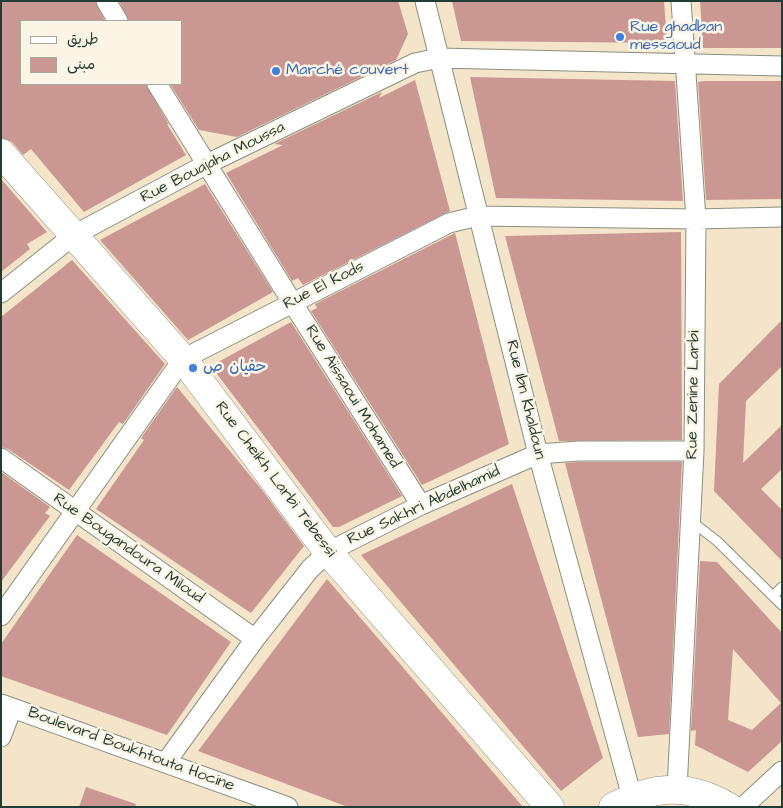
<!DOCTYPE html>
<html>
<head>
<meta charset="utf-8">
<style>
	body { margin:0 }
	#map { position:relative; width:783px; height:808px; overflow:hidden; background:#f4e4c9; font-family:"Architects Daughter","Playpen Sans Arabic",sans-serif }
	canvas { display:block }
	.frame { position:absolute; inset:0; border:2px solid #1f3d34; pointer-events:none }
	.legend { position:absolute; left:20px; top:20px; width:162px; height:65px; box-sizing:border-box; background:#fcf5e5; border:1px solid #a4ab9e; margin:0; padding:6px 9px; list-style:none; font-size:15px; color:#1f3d34 }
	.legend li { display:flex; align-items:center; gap:10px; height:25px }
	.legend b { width:25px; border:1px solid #a4ab9e }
</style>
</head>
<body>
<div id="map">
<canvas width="783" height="808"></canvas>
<div class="frame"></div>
<ul class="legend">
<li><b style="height:6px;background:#fff"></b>طريق</li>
<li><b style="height:14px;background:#ca9793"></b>مبنى</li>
</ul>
</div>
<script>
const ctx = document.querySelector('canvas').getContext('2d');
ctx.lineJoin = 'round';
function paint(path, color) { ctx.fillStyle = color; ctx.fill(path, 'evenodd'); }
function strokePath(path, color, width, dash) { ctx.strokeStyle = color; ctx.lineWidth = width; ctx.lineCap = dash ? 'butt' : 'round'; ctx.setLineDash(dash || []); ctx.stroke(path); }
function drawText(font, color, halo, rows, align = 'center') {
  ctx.font = font + ' "Architects Daughter","Playpen Sans Arabic",sans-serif'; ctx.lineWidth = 5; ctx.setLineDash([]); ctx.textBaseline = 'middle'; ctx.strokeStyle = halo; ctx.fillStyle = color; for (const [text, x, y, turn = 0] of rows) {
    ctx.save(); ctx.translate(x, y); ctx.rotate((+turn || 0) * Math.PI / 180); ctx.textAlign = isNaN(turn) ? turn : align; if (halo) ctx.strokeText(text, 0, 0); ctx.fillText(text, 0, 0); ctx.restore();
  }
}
paint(new Path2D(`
	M 1,1 L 95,1 L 105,21 L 21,21 L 21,84 L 146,84 L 169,125 L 167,124 L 186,155 L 84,212 L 31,149 L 23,155 L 12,142 L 1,138 Z
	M 119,1 L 398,1 L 408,34 L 396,60 L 237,137 L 199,130 L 170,84 L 181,84 L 181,21 L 129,21 Z
	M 452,1 L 664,1 L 667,43 L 461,41 Z
	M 700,1 L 782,1 L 782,48 L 703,48 Z
	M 470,77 L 675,81 L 683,201 L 496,198 Z
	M 415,80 L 450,211 L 303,285 L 298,278 L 292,281 L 226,173 L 283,145 L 274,144 L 382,92 L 379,98 Z
	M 704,81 L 782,81 L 782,199 L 706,200 L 698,82 Z
	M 1,179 L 47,232 L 27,244 L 30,249 L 1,272 Z
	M 205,184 L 273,292 L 188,340 L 100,240 Z
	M 681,232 L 682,440 L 559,441 L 505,236 Z
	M 455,233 L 509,444 L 422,485 L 311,311 L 317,308 L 315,304 Z
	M 72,260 L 165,364 L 123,424 L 119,422 L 69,490 L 8,449 L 1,447 L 1,317 Z
	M 782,320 L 782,366 L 746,401 L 743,463 L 782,425 L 782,469 L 761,489 L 782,510 L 782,561 L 714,491 L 719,384 Z
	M 291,322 L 402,496 L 339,527 L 333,527 L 211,366 Z
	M 177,387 L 262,490 L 304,546 L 251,613 L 96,509 L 144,440 L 141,438 Z
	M 579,462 L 682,462 L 669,734 L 638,737 L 565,463 Z
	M 1,472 L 50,507 L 45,513 L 50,516 L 1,582 Z
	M 512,484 L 603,758 L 561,791 L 361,555 Z
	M 77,535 L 231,642 L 167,735 L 1,676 L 1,644 Z
	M 700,561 L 717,562 L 782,633 L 782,741 L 748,772 L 695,745 L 696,730 L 691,731 ZM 733,649 L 781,703 L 752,730 L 728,720 Z
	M 327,579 L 523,807 L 348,807 L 198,751 Z
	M 86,787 L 136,804 L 135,807 L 79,807 Z`), '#ca9793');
const lane = new Path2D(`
	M 691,521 L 717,541 L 782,605
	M 773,596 L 782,587`);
const street = new Path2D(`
	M 106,1 L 118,21
	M 425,1 L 538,454 L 632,797
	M 157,84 L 292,302 L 421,505
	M 1,293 L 74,235 L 207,164 L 415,63 L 439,58 L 782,66
	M 1,458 L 255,639
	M 1,616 L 183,359 L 449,223 L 478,216 L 696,219 L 782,217
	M 1,704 L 288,807
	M 1,737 L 12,708
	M 166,762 L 255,639 L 310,569 L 328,552 L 421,505 L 538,454 L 579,451 L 694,451
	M 677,789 L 694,451 L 696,219 L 681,1
	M 743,807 L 782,771`);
const primary = new Path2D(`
	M 1,153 L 183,359 L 328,552 L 550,807
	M 613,807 C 655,785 688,783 729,807`);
strokePath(lane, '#8a907e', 11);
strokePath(street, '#8a907e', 21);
strokePath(primary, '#8a907e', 29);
strokePath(lane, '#fff', 9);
strokePath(street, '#fff', 19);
strokePath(primary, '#fff', 28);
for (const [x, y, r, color] of [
	[620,37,5,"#3f7fe0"],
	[276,71,5,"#3f7fe0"],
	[193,368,5,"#3f7fe0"]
]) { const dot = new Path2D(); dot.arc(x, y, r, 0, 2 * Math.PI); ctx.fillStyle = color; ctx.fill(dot); strokePath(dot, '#fcf5e5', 2); }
drawText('16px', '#366cbe', '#fcf5e5', [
	["Rue ghadban",630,28],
	["messaoud",630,46],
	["Marché couvert",286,71],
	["حفيان ص",203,368]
], 'left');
drawText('16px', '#1f3d34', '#fcf5e5', [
	["Rue Bouajaha Moussa",213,163,-27],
	["Rue El Kods",324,286,-27],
	["Rue Zenine Larbi",694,395,-89],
	["Rue Aïssaoui Mohamed",352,397,58],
	["Rue Ibn Khaldoun",525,400,76],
	["Rue Cheikh Larbi Tebessi",275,480,53],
	["Rue Sakhri Abdelhamid",424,506,-25],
	["Rue Bougandoura Miloud",128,549,35],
	["Boulevard Boukhtouta Hocine",131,750,20]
]);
</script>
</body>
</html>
